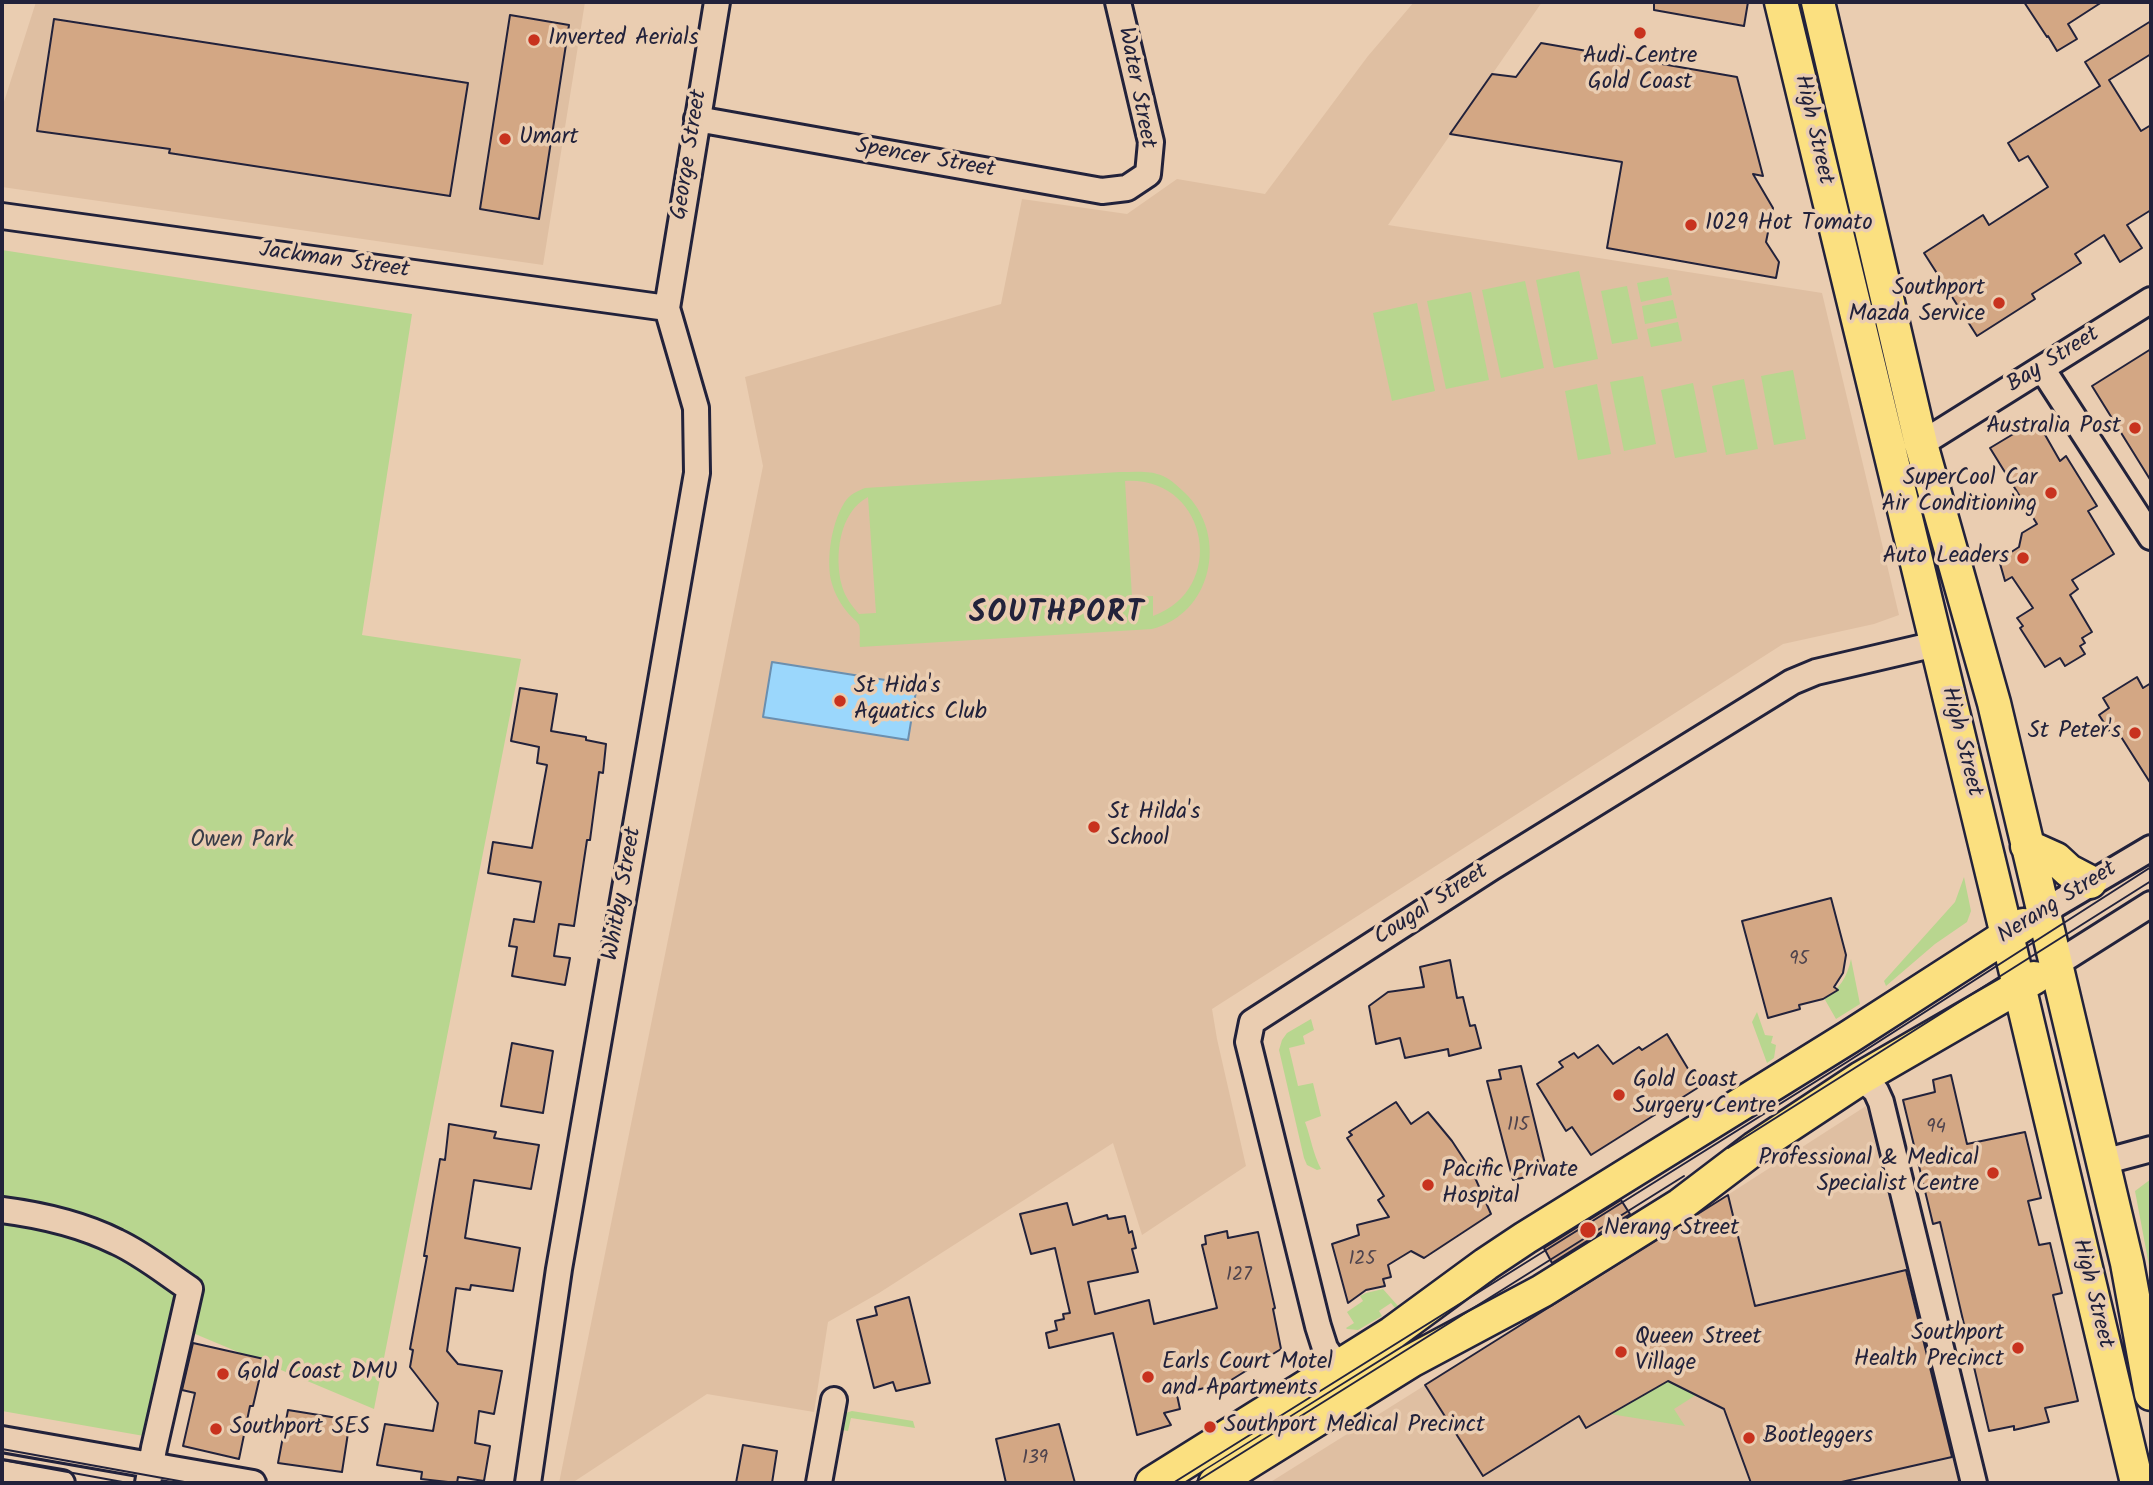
<!DOCTYPE html>
<html>
<head>
<meta charset="utf-8">
<style>
	body { margin:0 }
	#map { position:relative; width:2153px; height:1485px; overflow:hidden; background:#eacdb1; font-family:Kalam,sans-serif }
	canvas { display:block }
	.frame { position:absolute; inset:0; border:4px solid #22223b; pointer-events:none }
</style>
</head>
<body>
<div id="map">
<canvas width="2153" height="1485"></canvas>
<div class="frame"></div>
</div>
<script>
const ctx = document.querySelector('canvas').getContext('2d');
ctx.lineJoin = 'round';
function paint(path, color) { ctx.fillStyle = color; ctx.fill(path, 'evenodd'); }
function strokePath(path, color, width, dash) { ctx.strokeStyle = color; ctx.lineWidth = width; ctx.lineCap = dash ? 'butt' : 'round'; ctx.setLineDash(dash || []); ctx.stroke(path); }
function drawText(font, color, halo, rows, align = 'center') {
  ctx.font = font + ' Kalam,sans-serif'; ctx.lineWidth = 7; ctx.setLineDash([]); ctx.textBaseline = 'middle'; ctx.strokeStyle = halo; ctx.fillStyle = color; for (const [text, x, y, turn = 0] of rows) {
    ctx.save(); ctx.translate(x, y); ctx.rotate((+turn || 0) * Math.PI / 180); ctx.textAlign = isNaN(turn) ? turn : align; if (halo) ctx.strokeText(text, 0, 0); ctx.fillText(text, 0, 0); ctx.restore();
  }
}
paint(new Path2D(`
	M 36,2 L 585,2 L 543,265 L 2,187 L 2,108 Z
	M 1414,2 L 1542,2 L 1388,225 L 1822,293 L 1899,615 L 1874,624 L 1783,644 L 1212,1009 L 1217,1039 L 1246,1166 L 1142,1235 L 1113,1143 L 879,1293 L 828,1322 L 814,1412 L 707,1394 L 572,1483 L 559,1483 L 763,466 L 745,377 L 1001,304 L 1022,199 L 1127,214 L 1177,179 L 1265,194 L 1368,56 Z
	M 1866,1106 L 1960,1483 L 1269,1483 L 1684,1223 Z`), '#dfbfa2');
paint(new Path2D(`
	M 2,250 L 412,314 L 362,635 L 521,659 L 374,1409 L 169,1323 L 144,1436 L 2,1411 Z
	M 1579,271 L 1598,359 L 1554,368 L 1536,280 Z
	M 1668,277 L 1672,295 L 1641,302 L 1637,283 Z
	M 1525,281 L 1544,368 L 1501,378 L 1482,290 Z
	M 1627,286 L 1638,339 L 1612,344 L 1601,291 Z
	M 1471,292 L 1489,380 L 1446,389 L 1427,301 Z
	M 1673,300 L 1677,318 L 1645,324 L 1642,306 Z
	M 1417,303 L 1435,391 L 1392,401 L 1373,313 Z
	M 1678,322 L 1682,341 L 1651,347 L 1647,329 Z
	M 1793,370 L 1806,439 L 1774,445 L 1761,376 Z
	M 1643,376 L 1656,444 L 1624,451 L 1610,382 Z
	M 1744,379 L 1758,449 L 1726,455 L 1712,386 Z
	M 1693,383 L 1707,452 L 1675,458 L 1661,390 Z
	M 1597,384 L 1611,454 L 1578,460 L 1565,391 Z
	M 1120,472 C 1134,472 1150,470 1163,476 C 1172,480 1181,489 1188,496 C 1228,539 1211,614 1152,629 L 860,647 C 859,641 861,631 859,625 C 857,621 850,616 848,613 C 841,605 835,594 832,584 C 825,561 832,518 847,499 C 852,493 858,491 865,488 ZM 1125,481 C 1208,476 1229,589 1153,616 L 1153,596 L 1132,597 ZM 868,497 L 876,613 L 859,614 C 852,606 845,597 842,586 C 834,557 839,512 868,497 Z
	M 1964,877 L 1971,911 L 1967,922 L 1935,944 L 1886,986 L 1884,981 L 1955,902 Z
	M 1851,959 L 1860,1004 L 1836,1019 L 1824,998 C 1840,989 1847,977 1851,959 Z
	M 1757,1012 L 1765,1035 L 1773,1036 L 1771,1043 L 1776,1045 L 1774,1058 L 1767,1063 L 1752,1022 Z
	M 1311,1019 L 1314,1030 L 1303,1036 L 1305,1044 L 1289,1048 L 1298,1086 L 1313,1083 L 1321,1116 L 1305,1122 C 1311,1138 1313,1154 1321,1169 L 1317,1170 L 1307,1165 L 1304,1158 L 1279,1050 L 1282,1040 L 1287,1033 Z
	M 2151,1179 L 2151,1276 L 2135,1191 Z
	M 1383,1289 L 1398,1306 L 1395,1308 L 1391,1303 L 1379,1311 L 1382,1316 L 1358,1330 L 1347,1329 L 1346,1328 L 1354,1323 L 1347,1312 L 1363,1301 L 1360,1296 L 1366,1293 Z
	M 1654,1373 L 1696,1395 L 1674,1409 L 1685,1426 L 1610,1414 L 1650,1391 Z
	M 852,1411 L 913,1421 L 915,1428 L 851,1418 L 848,1431 L 842,1430 L 845,1413 Z`), '#b8d68f');
const water = new Path2D(`
	M 772,662 L 917,685 L 908,740 L 763,717 Z`);
paint(water, '#9bd7fc');
strokePath(water, '#6b8faf', 2);
const building = new Path2D(`
	M 1654,2 L 1748,2 L 1744,26 L 1654,10 Z
	M 2024,2 L 2102,2 L 2068,24 L 2077,39 L 2057,51 L 2048,36 L 2047,37 Z
	M 510,15 L 569,25 L 539,219 L 480,209 Z
	M 54,19 L 468,83 L 450,196 L 169,153 L 170,149 L 37,131 Z
	M 2151,21 L 2151,54 L 2109,80 L 2141,131 L 2151,125 L 2151,210 L 2127,225 L 2142,248 L 2120,262 L 2104,235 L 2075,254 L 2081,263 L 2032,294 L 2035,299 L 1977,336 L 1924,253 L 1983,215 L 1989,225 L 2048,187 L 2028,156 L 2019,161 L 2008,143 L 2100,86 L 2085,62 Z
	M 1541,43 L 1737,77 L 1763,176 L 1753,174 L 1773,208 L 1766,242 L 1779,262 L 1776,278 L 1607,248 L 1622,162 L 1450,134 L 1492,74 L 1516,77 Z
	M 2151,349 L 2151,481 L 2092,386 Z
	M 2030,426 L 2036,427 L 2044,433 L 2060,461 L 2066,456 L 2097,506 L 2088,511 L 2114,554 L 2072,580 L 2078,589 L 2070,595 L 2092,632 L 2082,638 L 2085,643 L 2080,646 L 2085,654 L 2065,666 L 2060,658 L 2045,667 L 2020,628 L 2023,626 L 2017,618 L 2033,608 L 2012,577 L 2005,581 L 1999,560 L 2019,547 L 2022,533 L 2037,524 L 1990,448 L 2025,427 Z
	M 2137,677 L 2143,688 L 2151,683 L 2151,784 L 2118,732 L 2112,735 L 2099,715 L 2109,708 L 2103,698 Z
	M 520,688 L 557,694 L 551,731 L 586,737 L 586,740 L 606,744 L 603,773 L 599,772 L 590,840 L 587,840 L 574,926 L 559,924 L 554,956 L 570,958 L 565,985 L 512,976 L 517,947 L 509,946 L 514,919 L 534,922 L 541,882 L 488,873 L 493,842 L 532,848 L 547,765 L 537,763 L 539,747 L 511,741 Z
	M 1831,898 L 1846,955 L 1843,973 L 1834,987 L 1838,990 L 1823,999 L 1799,1005 L 1800,1009 L 1768,1018 L 1742,921 Z
	M 1450,960 L 1457,998 L 1463,997 L 1470,1026 L 1475,1025 L 1481,1048 L 1449,1056 L 1448,1049 L 1405,1058 L 1400,1038 L 1376,1044 L 1369,1006 L 1388,992 L 1424,987 L 1420,967 Z
	M 1667,1034 L 1699,1087 L 1591,1155 L 1572,1127 L 1566,1131 L 1537,1084 L 1563,1067 L 1559,1062 L 1574,1053 L 1578,1058 L 1598,1045 L 1613,1064 L 1639,1047 L 1642,1050 Z
	M 512,1043 L 553,1051 L 543,1113 L 501,1106 Z
	M 1521,1066 L 1547,1172 L 1513,1180 L 1487,1081 L 1501,1079 L 1499,1070 Z
	M 1951,1075 L 1967,1144 L 2025,1132 L 2041,1198 L 2028,1201 L 2039,1245 L 2050,1243 L 2062,1293 L 2053,1295 L 2078,1401 L 2045,1408 L 2049,1422 L 2014,1430 L 2014,1426 L 1989,1431 L 1940,1222 L 1933,1224 L 1903,1100 L 1935,1092 L 1933,1080 Z
	M 1396,1102 L 1411,1124 L 1428,1112 L 1452,1141 L 1473,1173 L 1491,1214 L 1424,1258 L 1411,1251 L 1388,1265 L 1391,1277 L 1383,1279 L 1385,1286 L 1366,1290 L 1348,1303 L 1332,1244 L 1359,1235 L 1357,1225 L 1389,1217 L 1378,1200 L 1384,1196 L 1347,1138 L 1352,1135 L 1349,1132 Z
	M 449,1124 L 496,1132 L 494,1138 L 539,1145 L 531,1189 L 474,1180 L 465,1238 L 520,1248 L 513,1291 L 471,1285 L 470,1290 L 456,1288 L 447,1351 L 458,1364 L 502,1371 L 494,1414 L 479,1411 L 475,1443 L 490,1446 L 484,1481 L 458,1477 L 457,1483 L 421,1479 L 422,1472 L 377,1465 L 385,1424 L 433,1431 L 438,1403 L 410,1367 L 413,1350 L 410,1349 L 427,1256 L 424,1256 L 440,1159 L 445,1160 Z
	M 1728,1195 L 1755,1306 L 1906,1270 L 1952,1457 L 1837,1483 L 1751,1483 L 1724,1409 L 1668,1381 L 1586,1428 L 1579,1416 L 1483,1476 L 1425,1385 Z
	M 1621,1200 L 1630,1214 L 1552,1263 L 1544,1248 Z
	M 1067,1203 L 1073,1225 L 1107,1215 L 1108,1219 L 1125,1216 L 1129,1233 L 1132,1231 L 1136,1248 L 1132,1249 L 1138,1272 L 1088,1282 L 1095,1314 L 1149,1300 L 1154,1324 L 1217,1308 L 1202,1245 L 1206,1244 L 1205,1236 L 1227,1231 L 1228,1238 L 1258,1232 L 1275,1308 L 1273,1309 L 1281,1349 L 1228,1382 L 1177,1395 L 1180,1409 L 1164,1413 L 1171,1425 L 1137,1435 L 1113,1333 L 1049,1348 L 1046,1333 L 1057,1330 L 1055,1321 L 1064,1319 L 1063,1314 L 1070,1313 L 1055,1248 L 1031,1254 L 1020,1214 Z
	M 909,1297 L 930,1383 L 896,1391 L 893,1382 L 874,1388 L 857,1320 L 877,1315 L 875,1307 Z
	M 193,1343 L 264,1359 L 253,1406 L 250,1406 L 239,1459 L 183,1446 L 195,1393 L 182,1390 Z
	M 288,1410 L 350,1420 L 342,1472 L 278,1463 Z
	M 1059,1424 L 1075,1483 L 1006,1483 L 996,1439 Z
	M 743,1445 L 777,1451 L 772,1483 L 736,1483 Z`);
paint(building, '#d3a784');
strokePath(building, '#22223b', 2);
const minor = new Path2D(`
	M 697,119 L 1102,191 L 1127,188 L 1148,174 L 1151,142 L 1118,2
	M 2,216 L 667,308
	M 2043,370 L 2151,537
	M 1921,444 L 2151,300
	M 2043,912 L 2151,848
	M 2056,964 L 2151,904
	M 1861,1078 L 1876,1091 L 1881,1102 L 1974,1483
	M 2103,1162 L 2151,1149
	M 2,1210 C 41,1215 81,1224 117,1242 C 143,1254 166,1273 190,1289 L 154,1448 L 148,1483
	M 1338,1367 L 1325,1348 L 1318,1326 L 1248,1042 L 1252,1022 L 1491,868 L 1792,682 L 1816,672 L 1936,644
	M 2,1439 L 253,1483
	M 2,1473 L 62,1483
	M 528,1483 L 559,1269 L 697,473 L 696,408 L 667,308 L 717,2
	M 819,1483 L 834,1400`);
const major = new Path2D(`
	M 1781,2 L 2007,935 L 2137,1483
	M 1818,2 L 1921,444 L 1994,703 L 2127,1263 L 2151,1394
	M 2027,846 L 2056,859 L 2069,871 L 2090,882
	M 1152,1483 L 1392,1333 L 1486,1264 L 1525,1238 L 1849,1037 L 2023,925
	M 1215,1483 L 1411,1361 L 1542,1291 L 1680,1205 L 1755,1148 L 1861,1078 L 2034,978`);
strokePath(minor, '#22223b', 30);
strokePath(major, '#22223b', 37);
strokePath(minor, '#eacdb1', 24);
strokePath(major, '#fbe080', 32);
strokePath(new Path2D(`
	M 1728,1148 L 2151,881
	M 2,1449 L 190,1483
	M 2,1460 L 128,1483
	M 1173,1483 L 1847,1062 L 2151,867
	M 1194,1483 L 1684,1176`), '#22223b', 2);
for (const [x, y, r, color] of [
	[1640,33,7,"#c8321e"],
	[534,40,7,"#c8321e"],
	[505,139,7,"#c8321e"],
	[1691,225,7,"#c8321e"],
	[1999,303,7,"#c8321e"],
	[2135,428,7,"#c8321e"],
	[2051,493,7,"#c8321e"],
	[2023,558,7,"#c8321e"],
	[840,701,7,"#c8321e"],
	[2135,733,7,"#c8321e"],
	[1094,827,7,"#c8321e"],
	[1619,1095,7,"#c8321e"],
	[1993,1173,7,"#c8321e"],
	[1428,1185,7,"#c8321e"],
	[1588,1230,9,"#c8321e"],
	[2018,1348,7,"#c8321e"],
	[1621,1352,7,"#c8321e"],
	[223,1374,7,"#c8321e"],
	[1148,1377,7,"#c8321e"],
	[1210,1427,7,"#c8321e"],
	[216,1429,7,"#c8321e"],
	[1749,1438,7,"#c8321e"]
]) { const dot = new Path2D(); dot.arc(x, y, r, 0, 2 * Math.PI); ctx.fillStyle = color; ctx.fill(dot); strokePath(dot, '#eacdb1', 2.5); }
drawText('19px', '#4e434d', null, [
	["95",1799,961],
	["115",1518,1127],
	["94",1936,1129],
	["125",1362,1261],
	["127",1239,1277],
	["139",1035,1460]
]);
drawText('23px', '#22223b', '#eacdb1', [
	["Inverted Aerials",548,40],
	["Audi Centre",1640,58,"center"],
	["Gold Coast",1640,84,"center"],
	["Umart",519,139],
	["1029 Hot Tomato",1705,225],
	["Southport",1985,290,"right"],
	["Mazda Service",1985,316,"right"],
	["Australia Post",2121,428,"right"],
	["SuperCool Car",2037,480,"right"],
	["Air Conditioning",2037,506,"right"],
	["Auto Leaders",2009,558,"right"],
	["St Hida's",854,688],
	["Aquatics Club",854,714],
	["St Peter's",2121,733,"right"],
	["St Hilda's",1108,814],
	["School",1108,840],
	["Gold Coast",1633,1082],
	["Surgery Centre",1633,1108],
	["Professional & Medical",1979,1160,"right"],
	["Specialist Centre",1979,1186,"right"],
	["Pacific Private",1442,1172],
	["Hospital",1442,1198],
	["Nerang Street",1604,1230],
	["Southport",2004,1335,"right"],
	["Health Precinct",2004,1361,"right"],
	["Queen Street",1635,1339],
	["Village",1635,1365],
	["Earls Court Motel",1162,1364],
	["and Apartments",1162,1390],
	["Gold Coast DMU",237,1374],
	["Southport Medical Precinct",1224,1427],
	["Southport SES",230,1429],
	["Bootleggers",1763,1438]
], 'left');
drawText('23px', '#22223b', '#eacdb1', [
	["Water Street",1135,88,79],
	["High Street",1812,130,77],
	["George Street",691,155,-81],
	["Spencer Street",925,160,10],
	["Jackman Street",334,262,8],
	["Bay Street",2054,361,-32],
	["High Street",1960,742,76],
	["Whitby Street",624,894,-80],
	["Nerang Street",2058,904,-32],
	["Cougal Street",1432,906,-33],
	["High Street",2091,1294,76]
]);
drawText('23px', '#383d48', '#eacdb1', [
	["Owen Park",242,842]
]);
ctx.letterSpacing = '2px';
drawText('bold 30px', '#22223b', '#eacdb1', [
	["SOUTHPORT",1057,616]
]);
ctx.letterSpacing = '0px';
</script>
</body>
</html>
